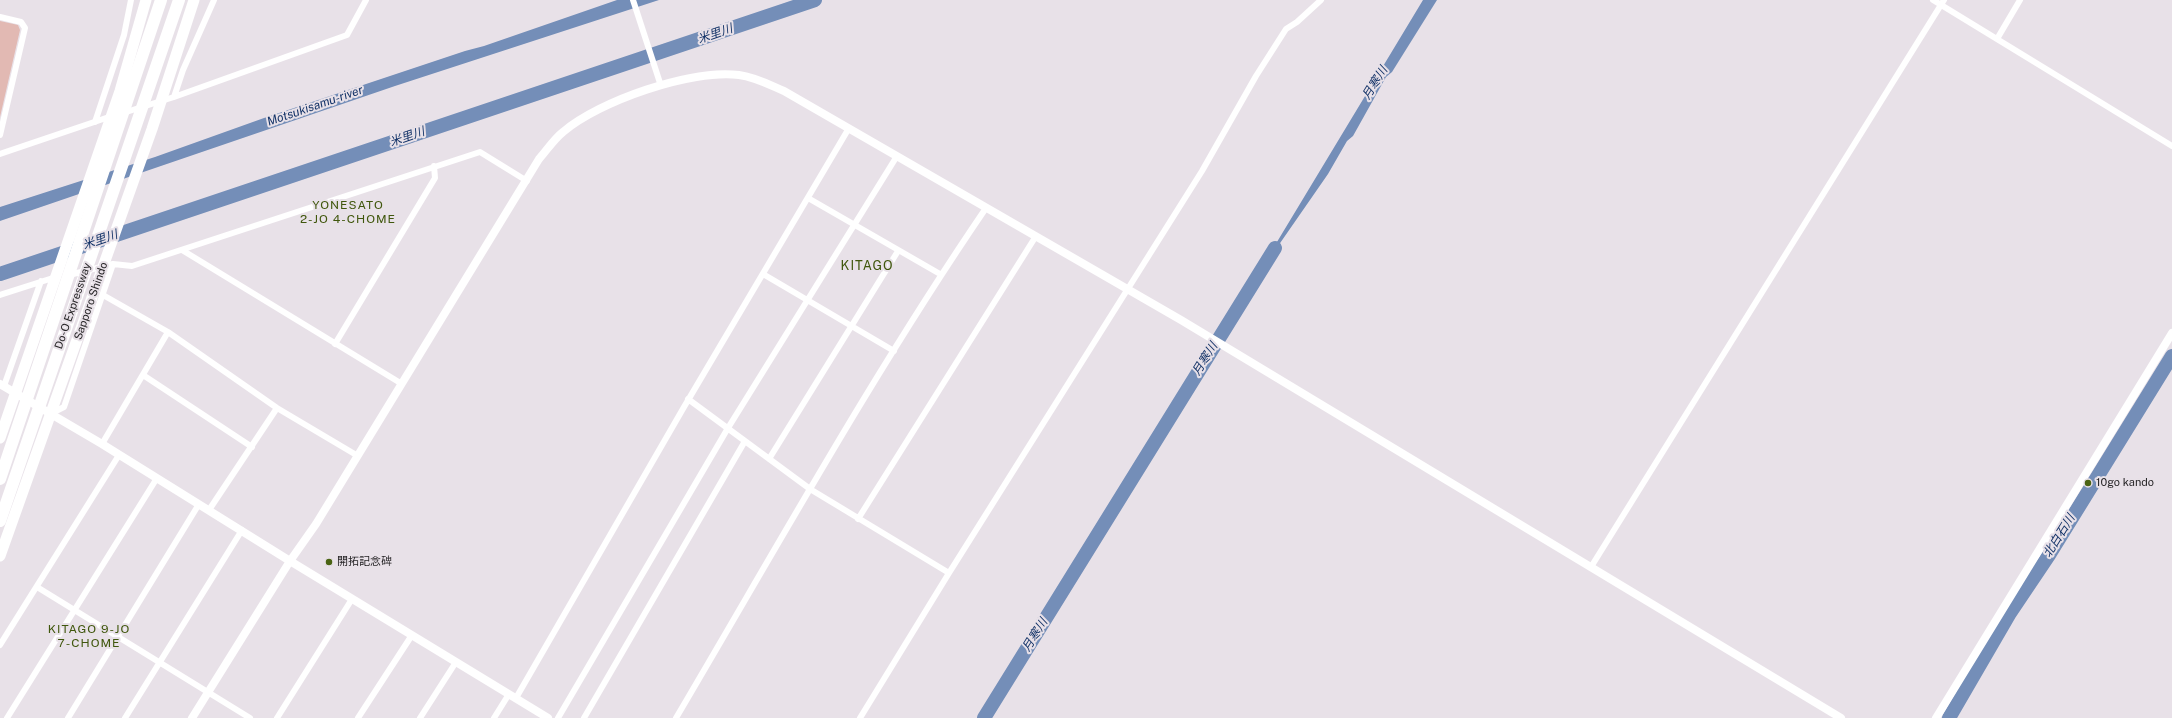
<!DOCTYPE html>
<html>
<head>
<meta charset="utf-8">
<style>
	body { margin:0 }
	canvas { display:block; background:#e8e1e8 }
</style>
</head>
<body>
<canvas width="2172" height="718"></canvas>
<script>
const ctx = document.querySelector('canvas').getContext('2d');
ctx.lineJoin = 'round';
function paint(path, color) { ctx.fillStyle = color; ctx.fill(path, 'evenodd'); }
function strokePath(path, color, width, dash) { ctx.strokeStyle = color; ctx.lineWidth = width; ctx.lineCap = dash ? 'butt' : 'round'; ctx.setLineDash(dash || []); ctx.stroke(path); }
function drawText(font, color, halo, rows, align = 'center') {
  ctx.font = font + ' "Public Sans","Noto Sans JP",sans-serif'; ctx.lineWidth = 4; ctx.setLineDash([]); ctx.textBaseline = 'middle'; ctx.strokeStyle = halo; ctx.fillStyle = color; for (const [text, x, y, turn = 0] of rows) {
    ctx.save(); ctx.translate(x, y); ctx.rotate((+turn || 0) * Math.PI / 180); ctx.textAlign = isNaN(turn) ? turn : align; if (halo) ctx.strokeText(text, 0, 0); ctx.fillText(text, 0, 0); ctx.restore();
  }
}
paint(new Path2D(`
	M 0,21 L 18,25 L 20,30 L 0,117 Z`), '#e2b9b3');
paint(new Path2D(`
	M 617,0 L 659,0 L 395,86 L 0,221 L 0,207 L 155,157 L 264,118 L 465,51 L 484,46 Z
	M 1423,0 L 1437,0 L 1392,72 L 1386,77 L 1353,136 L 1347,141 L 1328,174 L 1251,285 Z`), '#748eb8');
strokePath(new Path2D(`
	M 0,274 L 815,0
	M 984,718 L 1275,248
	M 1949,718 L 2010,613 L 2049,555 L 2172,356`), '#748eb8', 14);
strokePath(new Path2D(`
	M 633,0 L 661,86
	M 1933,0 L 2172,146
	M 0,17 L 21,22 L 25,28 L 0,135
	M 1997,39 L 2020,0
	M 174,97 L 183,70 L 214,0
	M 123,113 L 174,97 L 347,35 L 366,0
	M 95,122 L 124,35 L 131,0
	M 0,154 L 112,116
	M 808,198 L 940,274
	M 182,250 L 402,384
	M 763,274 L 894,351
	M 69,275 L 113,264 L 132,266 L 480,152 L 527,181
	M 0,295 L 56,277
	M 103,295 L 168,332 L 277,408 L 358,456
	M 335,344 L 435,178 L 434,166
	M 143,375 L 252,447
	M 4,386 L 41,281
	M 688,399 L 810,489 L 949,573
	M 52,413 L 64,407 L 113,264
	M 102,444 L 168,332
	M 769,459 L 898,251
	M 209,510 L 277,408
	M 858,519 L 1036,236
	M 1591,567 L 1944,0
	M 37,587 L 250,718
	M 0,645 L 119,455
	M 516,698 L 684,407 L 849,128
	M 7,718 L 157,478
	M 68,718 L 199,504
	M 125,718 L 242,530
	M 277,718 L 352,599
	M 358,718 L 412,635
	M 420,718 L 456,662
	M 494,718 L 509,694
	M 558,718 L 728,428 L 897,156
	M 584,718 L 745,441
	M 676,718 C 777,547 874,372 986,208
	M 860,718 L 949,573 L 1202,171 L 1256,76 L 1286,29 L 1297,22 L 1321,0`), '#fff', 6);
strokePath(new Path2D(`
	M 0,384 L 102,444 L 290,561 L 548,718
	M 192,718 L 290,561 L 316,524 L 539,159 C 547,150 554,139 563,132 C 599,101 691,69 739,75 C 755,77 770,85 784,91 L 1181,320 L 1841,718
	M 1936,718 L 2172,333`), '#fff', 8);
strokePath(new Path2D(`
	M 0,438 L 120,91 L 146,0
	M 0,556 L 152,129 L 194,0`), '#fff', 11);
strokePath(new Path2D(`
	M 0,479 L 161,0
	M 0,521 L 179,0`), '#fff', 12);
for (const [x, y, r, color] of [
	[2088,483,4,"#4a6313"],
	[329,562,4,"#4a6313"]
]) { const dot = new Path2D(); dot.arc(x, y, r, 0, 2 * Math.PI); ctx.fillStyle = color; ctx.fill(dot); strokePath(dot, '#e8e1e8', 1.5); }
drawText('11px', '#262426', '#e8e1e8', [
	["Sapporo Shindo",91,301,-71],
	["Do-O Expressway",73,306,-71]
]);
drawText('11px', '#262426', '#e8e1e8', [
	["10go kando",2096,483],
	["開拓記念碑",337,562]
], 'left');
drawText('italic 12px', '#123267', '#e8e1e8', [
	["米里川",715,34,-19],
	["月寒川",1375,83,-58],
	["Motsukisamu-river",315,106,-19],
	["米里川",407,137,-19],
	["米里川",100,240,-19],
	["月寒川",1205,359,-58],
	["北白石川",2059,536,-58],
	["月寒川",1035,635,-58]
]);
ctx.letterSpacing = '1px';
drawText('12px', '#40570d', '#e8e1e8', [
	["YONESATO",348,205],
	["2-JO 4-CHOME",348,219],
	["KITAGO 9-JO",89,629],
	["7-CHOME",89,643]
]);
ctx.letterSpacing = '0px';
ctx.letterSpacing = '1px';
drawText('13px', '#40570d', '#e8e1e8', [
	["KITAGO",867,266]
]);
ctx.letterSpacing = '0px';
</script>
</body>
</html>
